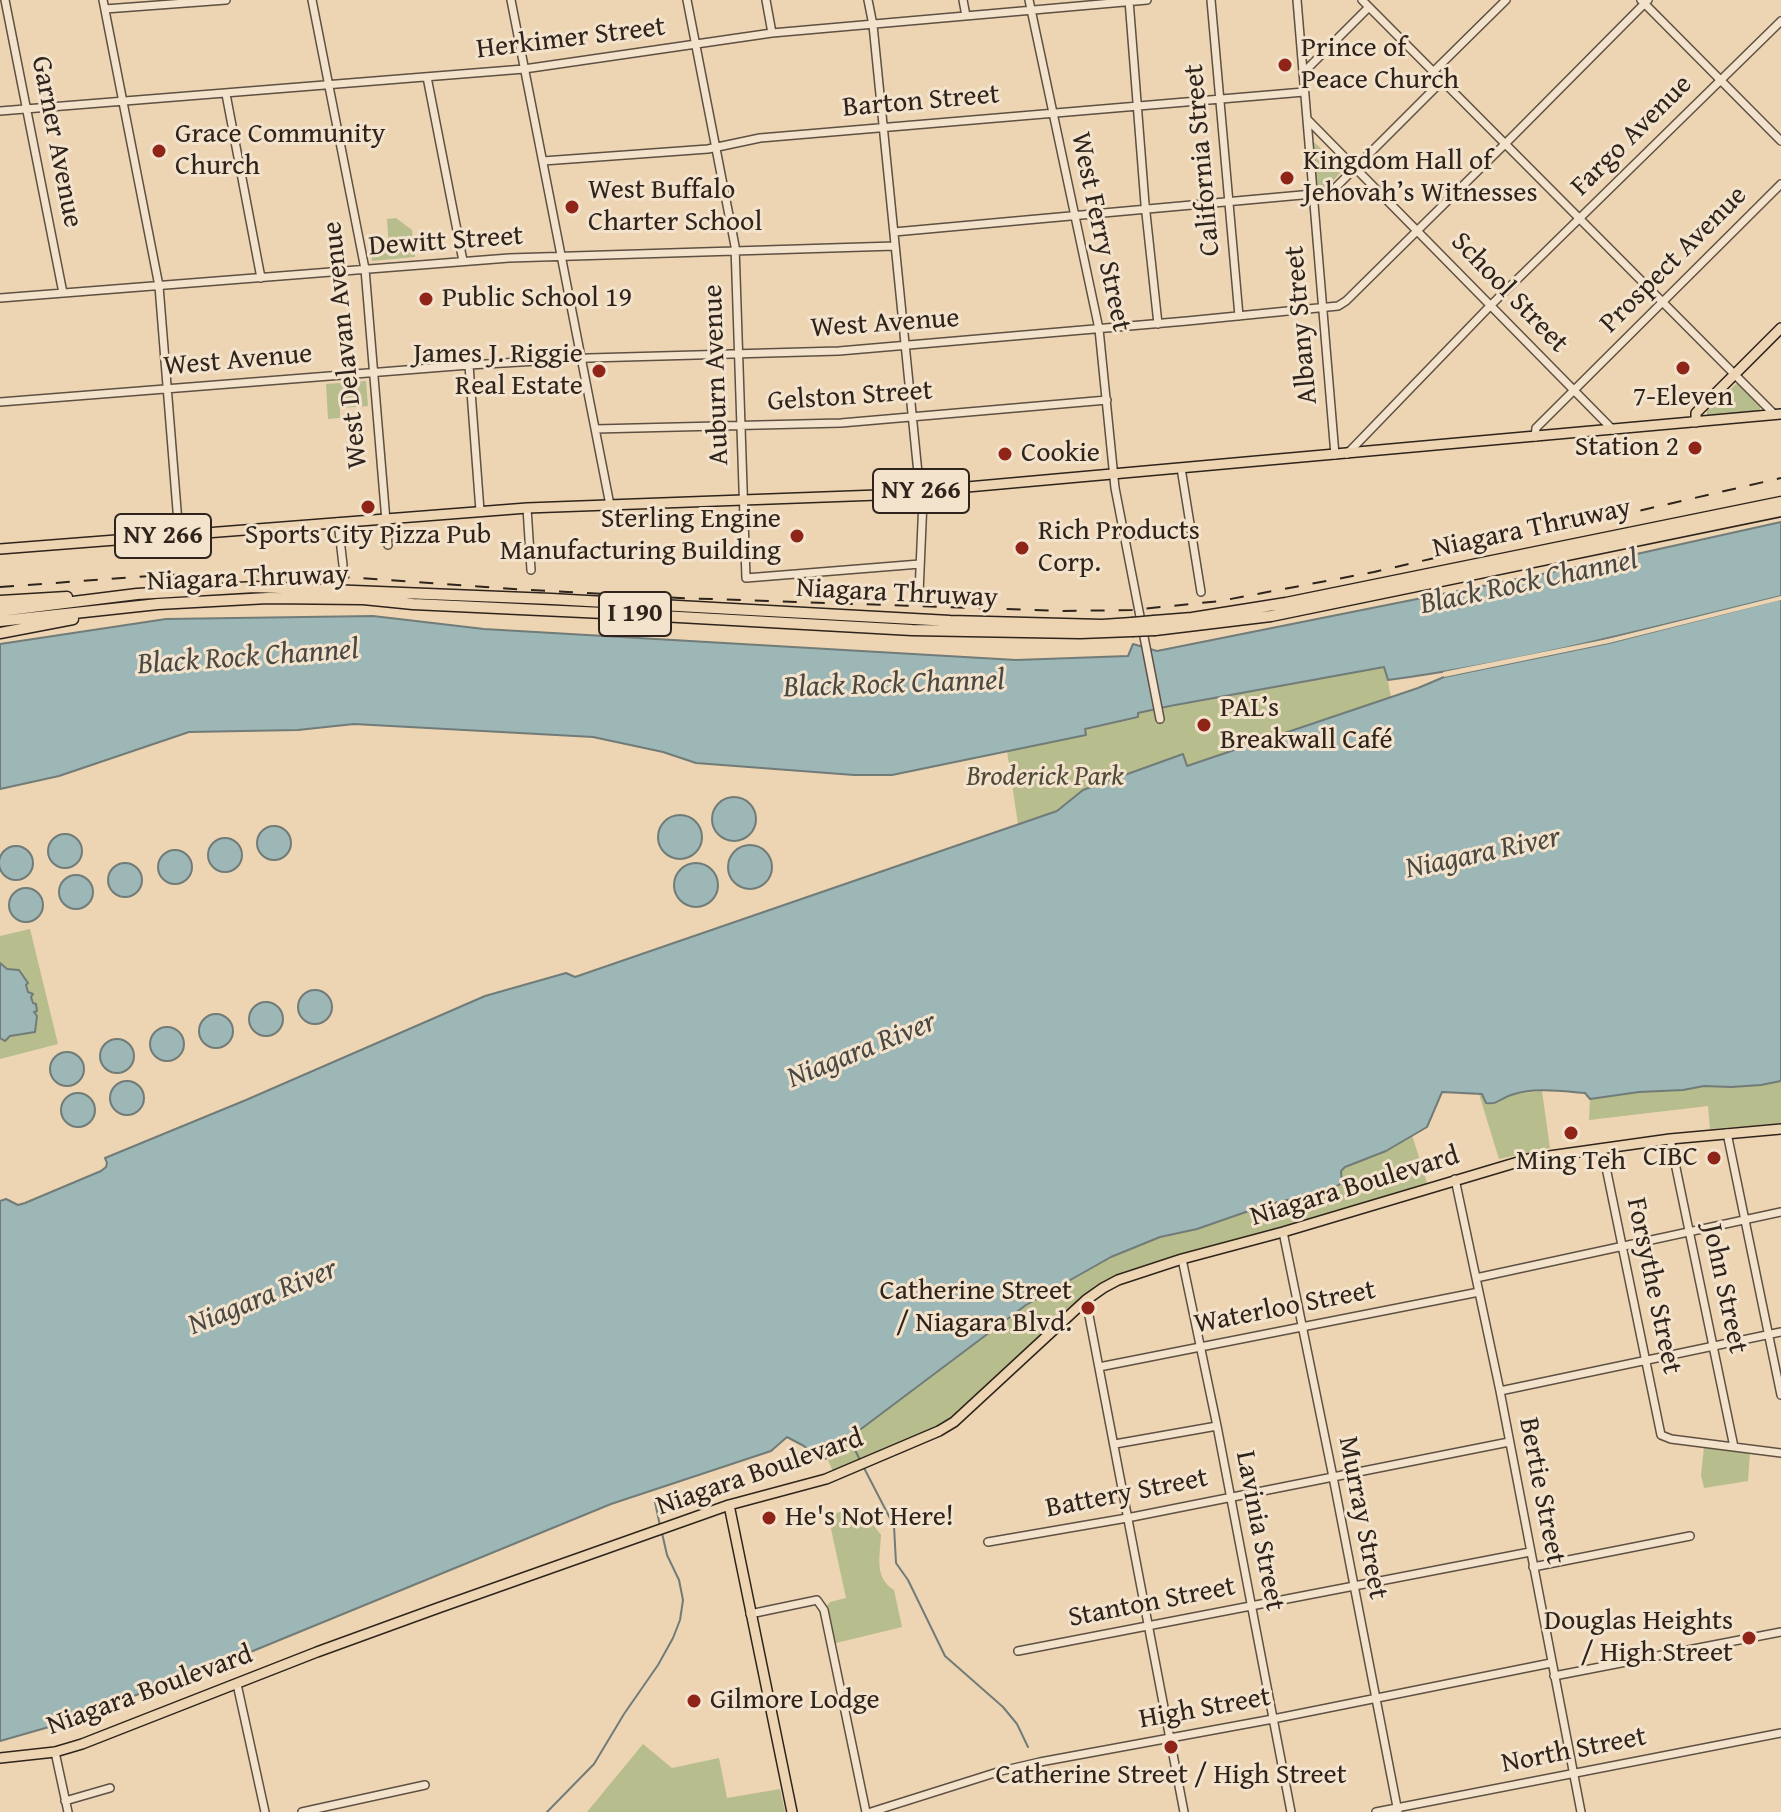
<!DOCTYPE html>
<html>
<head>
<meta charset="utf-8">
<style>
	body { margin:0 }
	canvas { display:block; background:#edd4b2 }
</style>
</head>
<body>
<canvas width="1781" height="1812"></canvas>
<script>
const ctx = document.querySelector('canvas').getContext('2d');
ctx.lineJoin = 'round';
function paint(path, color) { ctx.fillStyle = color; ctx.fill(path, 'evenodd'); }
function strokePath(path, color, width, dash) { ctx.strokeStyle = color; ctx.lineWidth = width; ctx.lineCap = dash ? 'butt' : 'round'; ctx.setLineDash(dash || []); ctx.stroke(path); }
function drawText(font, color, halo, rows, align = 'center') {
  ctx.font = font + ' "Gentium Book Plus",serif'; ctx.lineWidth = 6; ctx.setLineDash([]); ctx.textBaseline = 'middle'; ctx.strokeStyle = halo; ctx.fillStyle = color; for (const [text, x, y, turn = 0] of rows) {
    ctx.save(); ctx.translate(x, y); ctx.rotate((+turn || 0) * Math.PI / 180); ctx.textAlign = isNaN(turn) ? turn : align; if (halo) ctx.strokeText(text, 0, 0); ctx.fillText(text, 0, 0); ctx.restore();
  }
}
paint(new Path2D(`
	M 1314,142 L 1343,169 L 1329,186 L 1317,188 Z
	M 396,218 L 412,230 L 415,257 L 372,261 L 370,251 L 389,250 L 387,219 Z
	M 366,381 L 368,406 L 340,408 L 340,418 L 328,419 L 326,384 Z
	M 1736,384 L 1740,385 L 1760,407 L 1760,412 L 1710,417 L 1707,416 L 1707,410 L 1712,408 Z
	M 1385,667 L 1391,697 L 1187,766 L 1183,755 L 1083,790 L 1057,811 L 1018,824 L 1007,751 L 1085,735 L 1084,730 L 1138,718 L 1137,713 Z
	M 30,929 L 58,1044 L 0,1059 L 0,1038 L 3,1041 L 15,1034 L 33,1033 L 35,1025 L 34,1012 L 36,1010 L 36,1004 C 26,995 29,980 19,970 L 7,969 L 0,963 L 0,936 Z
	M 1781,1081 L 1781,1123 L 1710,1129 L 1708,1106 L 1589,1120 L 1590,1099 L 1639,1092 L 1683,1090 L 1704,1086 L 1731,1087 L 1761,1085 Z
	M 1542,1091 L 1550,1148 L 1499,1159 L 1479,1094 L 1498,1103 L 1509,1095 Z
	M 1412,1135 L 1427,1183 C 1376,1200 1325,1218 1273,1232 C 1213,1248 1153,1259 1096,1285 L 955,1417 L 939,1426 L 833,1472 L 828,1460 L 841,1451 L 849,1438 L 1026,1305 L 1111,1257 L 1160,1237 L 1197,1229 L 1266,1205 L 1330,1190 L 1345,1167 L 1386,1151 Z
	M 1704,1447 L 1750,1452 L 1748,1481 L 1704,1488 L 1701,1475 Z
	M 860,1507 L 881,1535 C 880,1556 874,1578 894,1590 L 902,1627 L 832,1644 L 823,1611 L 830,1602 L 846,1598 L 828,1515 Z
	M 643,1744 L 672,1768 L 719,1758 L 727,1798 L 780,1789 L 785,1812 L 587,1812 Z`), '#b7bd8d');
const water = new Path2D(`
	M 1781,522 L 1781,596 C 1651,628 1521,662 1388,680 L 1384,667 L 1170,706 L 1138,713 L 1138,717 L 1085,729 L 1086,735 L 892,775 L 854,775 L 696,763 L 663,752 L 593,737 L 354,724 L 298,730 L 189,732 L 59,776 L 0,789 L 0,644 L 166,619 L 373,616 L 484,629 L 1016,660 L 1128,656 L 1133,644 L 1157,651 L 1587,565 Z
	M 1781,599 L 1781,1081 L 1761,1085 L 1731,1087 L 1704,1086 L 1683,1090 L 1639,1092 L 1590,1099 L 1585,1093 C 1561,1091 1534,1087 1511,1095 C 1501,1098 1498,1105 1486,1103 L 1482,1094 L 1442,1092 L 1427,1127 L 1386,1151 L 1345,1167 L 1341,1171 L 1342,1183 L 1330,1190 L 1266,1205 L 1197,1229 L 1160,1237 L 1111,1257 L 1026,1305 L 849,1438 C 840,1453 835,1460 817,1459 L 804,1446 L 787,1437 L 771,1451 L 611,1504 L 226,1662 L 49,1727 L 0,1741 L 0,1201 L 6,1199 L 18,1205 L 25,1203 L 101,1171 L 106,1167 L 107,1163 L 105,1158 L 246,1100 L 485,996 L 566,973 L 575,977 L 1057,811 L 1083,790 L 1183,754 L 1187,766 L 1418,688 L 1444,677 L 1609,643 Z
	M712 819a22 22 0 1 1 44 0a22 22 0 1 1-44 0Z
	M658 837a22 22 0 1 1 44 0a22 22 0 1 1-44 0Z
	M257 843a17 17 0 1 1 34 0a17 17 0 1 1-34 0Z
	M48 851a17 17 0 1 1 34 0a17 17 0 1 1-34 0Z
	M208 855a17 17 0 1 1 34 0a17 17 0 1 1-34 0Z
	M728 867a22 22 0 1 1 44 0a22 22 0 1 1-44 0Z
	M-1 863a17 17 0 1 1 34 0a17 17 0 1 1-34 0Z
	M158 867a17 17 0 1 1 34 0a17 17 0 1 1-34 0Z
	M674 885a22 22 0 1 1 44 0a22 22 0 1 1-44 0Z
	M108 880a17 17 0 1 1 34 0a17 17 0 1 1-34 0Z
	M59 892a17 17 0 1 1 34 0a17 17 0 1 1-34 0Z
	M9 905a17 17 0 1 1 34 0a17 17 0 1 1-34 0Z
	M 0,963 L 7,969 L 19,970 L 28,983 L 26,985 L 28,992 L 33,994 L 31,997 L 33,1003 L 36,1004 L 37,1011 L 34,1012 L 37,1016 L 35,1032 L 10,1036 L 5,1041 L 0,1038 Z
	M298 1007a17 17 0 1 1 34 0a17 17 0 1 1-34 0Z
	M249 1019a17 17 0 1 1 34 0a17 17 0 1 1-34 0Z
	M199 1031a17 17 0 1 1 34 0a17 17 0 1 1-34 0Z
	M150 1044a17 17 0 1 1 34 0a17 17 0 1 1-34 0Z
	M100 1056a17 17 0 1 1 34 0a17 17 0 1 1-34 0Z
	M50 1069a17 17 0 1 1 34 0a17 17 0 1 1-34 0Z
	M110 1098a17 17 0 1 1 34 0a17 17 0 1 1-34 0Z
	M61 1110a17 17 0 1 1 34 0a17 17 0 1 1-34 0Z`);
paint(water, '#9db6b6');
strokePath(water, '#717c78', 2);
paint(new Path2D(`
	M 1781,596 L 1781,600 L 1609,643 L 1444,677 L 1443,672 L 1608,639 Z`), '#edd4b2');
strokePath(new Path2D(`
	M 849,1438 L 860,1460
	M 863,1466 L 894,1526 L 896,1563 L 908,1580 L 945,1656 L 1003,1707 L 1017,1724 L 1028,1747
	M 655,1502 L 660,1526
	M 547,1812 L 594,1764 L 624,1714 L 658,1665 L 673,1638 L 680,1620 L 683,1600 L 679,1580 L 667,1555 L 662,1533`), '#717c78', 2);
const minor = new Path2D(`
	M 5,0 L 63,293
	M 103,0 L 159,286 L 179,535
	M 312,0 L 365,269 L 388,545
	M 511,0 L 610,505
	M 687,0 L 735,246 L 746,578 L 920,564
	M 766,0 L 772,33
	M 868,0 L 873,25 L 919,483 L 923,500 L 919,593
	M 963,0 L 966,16
	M 1029,0 L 1099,329 L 1115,488 L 1160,719
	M 1129,0 L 1145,204 L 1158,324
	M 1211,0 L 1239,316
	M 1297,0 L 1335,455
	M 1362,0 L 1774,414
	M 1641,0 L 1781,141
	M 105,9 L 226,0
	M 1433,72 L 1506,0
	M 1303,73 L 1369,7
	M 427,77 L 463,261
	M 226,94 L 261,278
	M 0,111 L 524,69 L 772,33 L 1147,0
	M 1307,119 L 1613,430
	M 543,161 L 708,149 L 760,138 L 1304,92
	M 894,232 L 1313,194 L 1333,190 L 1442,81
	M 0,298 L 509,258 L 895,246
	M 469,365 L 480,511
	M 0,402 L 469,365 L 589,358 L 839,351 L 1187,321 L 1338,306 L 1346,301 L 1505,144 L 1648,0
	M 595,429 L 841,423 L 1107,400
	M 1535,437 L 1536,428 L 1781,184
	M 1347,454 L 1490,306 L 1781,21
	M 1181,468 L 1201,592
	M 527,508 L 531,570
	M 338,522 L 343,565
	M 1124,536 L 1161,533 L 1190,527
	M 1727,1133 L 1781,1395
	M 1670,1139 L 1734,1447
	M 1602,1148 L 1661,1435 L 1671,1439 L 1781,1453
	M 1455,1179 L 1500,1391 L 1581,1812
	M 1283,1232 L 1333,1477 L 1398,1812
	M 1182,1259 L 1217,1426 L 1291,1812
	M 1476,1278 L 1781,1212
	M 1086,1300 L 1184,1812
	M 1099,1367 L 1479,1292
	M 1500,1391 L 1781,1332
	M 1115,1444 L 1217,1426
	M 988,1542 L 1127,1518 L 1509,1442
	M 1533,1567 L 1690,1536
	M 750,1614 L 817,1600 L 824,1610 L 866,1812
	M 1018,1651 L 1530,1552
	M 1554,1676 L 1781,1632
	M 237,1684 L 265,1812
	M 55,1752 L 68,1812
	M 65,1801 L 110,1788
	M 302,1812 L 425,1785
	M 871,1812 L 1001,1771 L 1040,1762 L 1273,1719 L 1551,1663
	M 1376,1812 L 1781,1733`);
const major = new Path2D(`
	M 1696,422 L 1696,413 L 1781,328
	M 0,549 L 527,508 L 878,495 L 1781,414
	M 729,1505 L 792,1812
	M 0,1758 L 55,1752 L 82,1744 L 317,1652 L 438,1608 L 729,1505 L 826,1479 L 939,1431 L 954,1422 L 1086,1300 L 1103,1288 L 1118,1280 L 1182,1259 L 1283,1232 L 1528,1159 L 1670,1139 L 1781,1129`);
const highway = new Path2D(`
	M 0,601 L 67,597
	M 0,611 L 137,594 L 255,587 L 551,599 L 950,621 L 1102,625 L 1132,623
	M 0,621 L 158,604 L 268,598 L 363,599 L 413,604 L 625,614 L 912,630 L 1080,633 L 1132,631
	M 1154,621 L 1192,618 L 1286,603 L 1781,502
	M 1155,630 L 1271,616 L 1781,511
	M 0,633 L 73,619`);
strokePath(minor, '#5e5042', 10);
strokePath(major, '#2e241c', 12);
strokePath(highway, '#2e241c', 13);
strokePath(minor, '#f3e3cd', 7);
strokePath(major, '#edd4b2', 9);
strokePath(highway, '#edd4b2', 10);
strokePath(new Path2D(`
	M 0,587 L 163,575 L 265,574 L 344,577 L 529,590 L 680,598 L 1062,611 L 1132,610 L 1220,601 L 1374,572 L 1781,478`), '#2e241c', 2, [14, 14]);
const highwayBridge = new Path2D(`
	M 1132,623 L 1154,621
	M 1132,631 L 1155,630`);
strokePath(highwayBridge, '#2e241c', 13, []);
strokePath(highwayBridge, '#edd4b2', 10);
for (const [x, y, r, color] of [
	[1285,65,8,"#8f2418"],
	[159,151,8,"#8f2418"],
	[1287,178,8,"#8f2418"],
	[572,207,8,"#8f2418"],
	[426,299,8,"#8f2418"],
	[1683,368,8,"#8f2418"],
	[599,371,8,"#8f2418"],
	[1695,448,8,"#8f2418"],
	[1005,454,8,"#8f2418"],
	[368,507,8,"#8f2418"],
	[797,536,8,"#8f2418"],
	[1022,548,8,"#8f2418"],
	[1204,725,8,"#8f2418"],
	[1571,1133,8,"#8f2418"],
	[1714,1158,8,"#8f2418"],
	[1088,1308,8,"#8f2418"],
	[769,1518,8,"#8f2418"],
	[1749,1638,8,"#8f2418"],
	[694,1701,8,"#8f2418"],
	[1171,1747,8,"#8f2418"]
]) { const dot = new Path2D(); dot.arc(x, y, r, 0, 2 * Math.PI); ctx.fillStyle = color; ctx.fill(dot); strokePath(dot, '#f3e3cd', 3); }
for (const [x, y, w] of [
	[921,491,96],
	[163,536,96],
	[635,614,72]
]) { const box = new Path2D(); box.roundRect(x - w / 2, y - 22, w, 44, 6); ctx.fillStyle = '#f3e3cd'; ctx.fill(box); strokePath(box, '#2e241c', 2); }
drawText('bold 26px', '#2e241c', null, [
	["NY 266",921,491],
	["NY 266",163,536],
	["I 190",635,614]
]);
drawText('28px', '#2e241c', '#f3e3cd', [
	["Herkimer Street",571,39,-7],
	["Barton Street",921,102,-5],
	["Fargo Avenue",1632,136,-45],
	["Garner Avenue",56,142,79],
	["California Street",1203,160,-95],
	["West Ferry Street",1100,232,78],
	["Dewitt Street",446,242,-4],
	["Prospect Avenue",1674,260,-45],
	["School Street",1509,293,46],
	["West Avenue",885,324,-4],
	["Albany Street",1302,325,-95],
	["West Delavan Avenue",346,345,-96],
	["West Avenue",238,361,-5],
	["Auburn Avenue",717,375,-92],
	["Gelston Street",850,397,-4],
	["Niagara Thruway",1532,529,-12],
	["Niagara Thruway",248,579,-2],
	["Niagara Thruway",897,594,3],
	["Niagara Boulevard",1355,1187,-17],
	["Forsythe Street",1653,1286,78],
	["John Street",1724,1289,78],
	["Waterloo Street",1285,1308,-11],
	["Niagara Boulevard",760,1473,-19],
	["Bertie Street",1541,1491,79],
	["Battery Street",1127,1494,-11],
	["Murray Street",1362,1518,79],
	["Lavinia Street",1259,1531,79],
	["Stanton Street",1152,1603,-11],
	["Niagara Boulevard",150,1691,-20],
	["High Street",1205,1709,-10],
	["North Street",1574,1751,-11]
]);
drawText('28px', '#2e241c', '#f3e3cd', [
	["Prince of",1301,49],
	["Peace Church",1301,81],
	["Grace Community",175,135],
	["Church",175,167],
	["Kingdom Hall of",1303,162],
	["Jehovah’s Witnesses",1303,194],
	["West Buffalo",588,191],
	["Charter School",588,223],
	["Public School 19",442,299],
	["James J. Riggie",583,355,"right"],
	["Real Estate",583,387,"right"],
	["7-Eleven",1683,398,"center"],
	["Station 2",1679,448,"right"],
	["Cookie",1021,454],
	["Sterling Engine",781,520,"right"],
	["Manufacturing Building",781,552,"right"],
	["Rich Products",1038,532],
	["Corp.",1038,564],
	["Sports City Pizza Pub",368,536,"center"],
	["PAL’s",1220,709],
	["Breakwall Café",1220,741],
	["CIBC",1698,1158,"right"],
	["Ming Teh",1571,1162,"center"],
	["Catherine Street",1072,1292,"right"],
	["/ Niagara Blvd.",1072,1324,"right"],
	["He's Not Here!",785,1518],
	["Douglas Heights",1733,1622,"right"],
	["/ High Street",1733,1654,"right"],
	["Gilmore Lodge",710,1701],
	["Catherine Street / High Street",1171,1776,"center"]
], 'left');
drawText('italic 28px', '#504a38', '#f3e3cd', [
	["Broderick Park",1045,778]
]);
drawText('italic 30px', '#4a4842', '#f3e3cd', [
	["Black Rock Channel",1529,583,-12],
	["Black Rock Channel",248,658,-4],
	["Black Rock Channel",894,685,-2],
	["Niagara River",1483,854,-12],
	["Niagara River",862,1051,-22],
	["Niagara River",263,1298,-22]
]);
</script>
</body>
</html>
